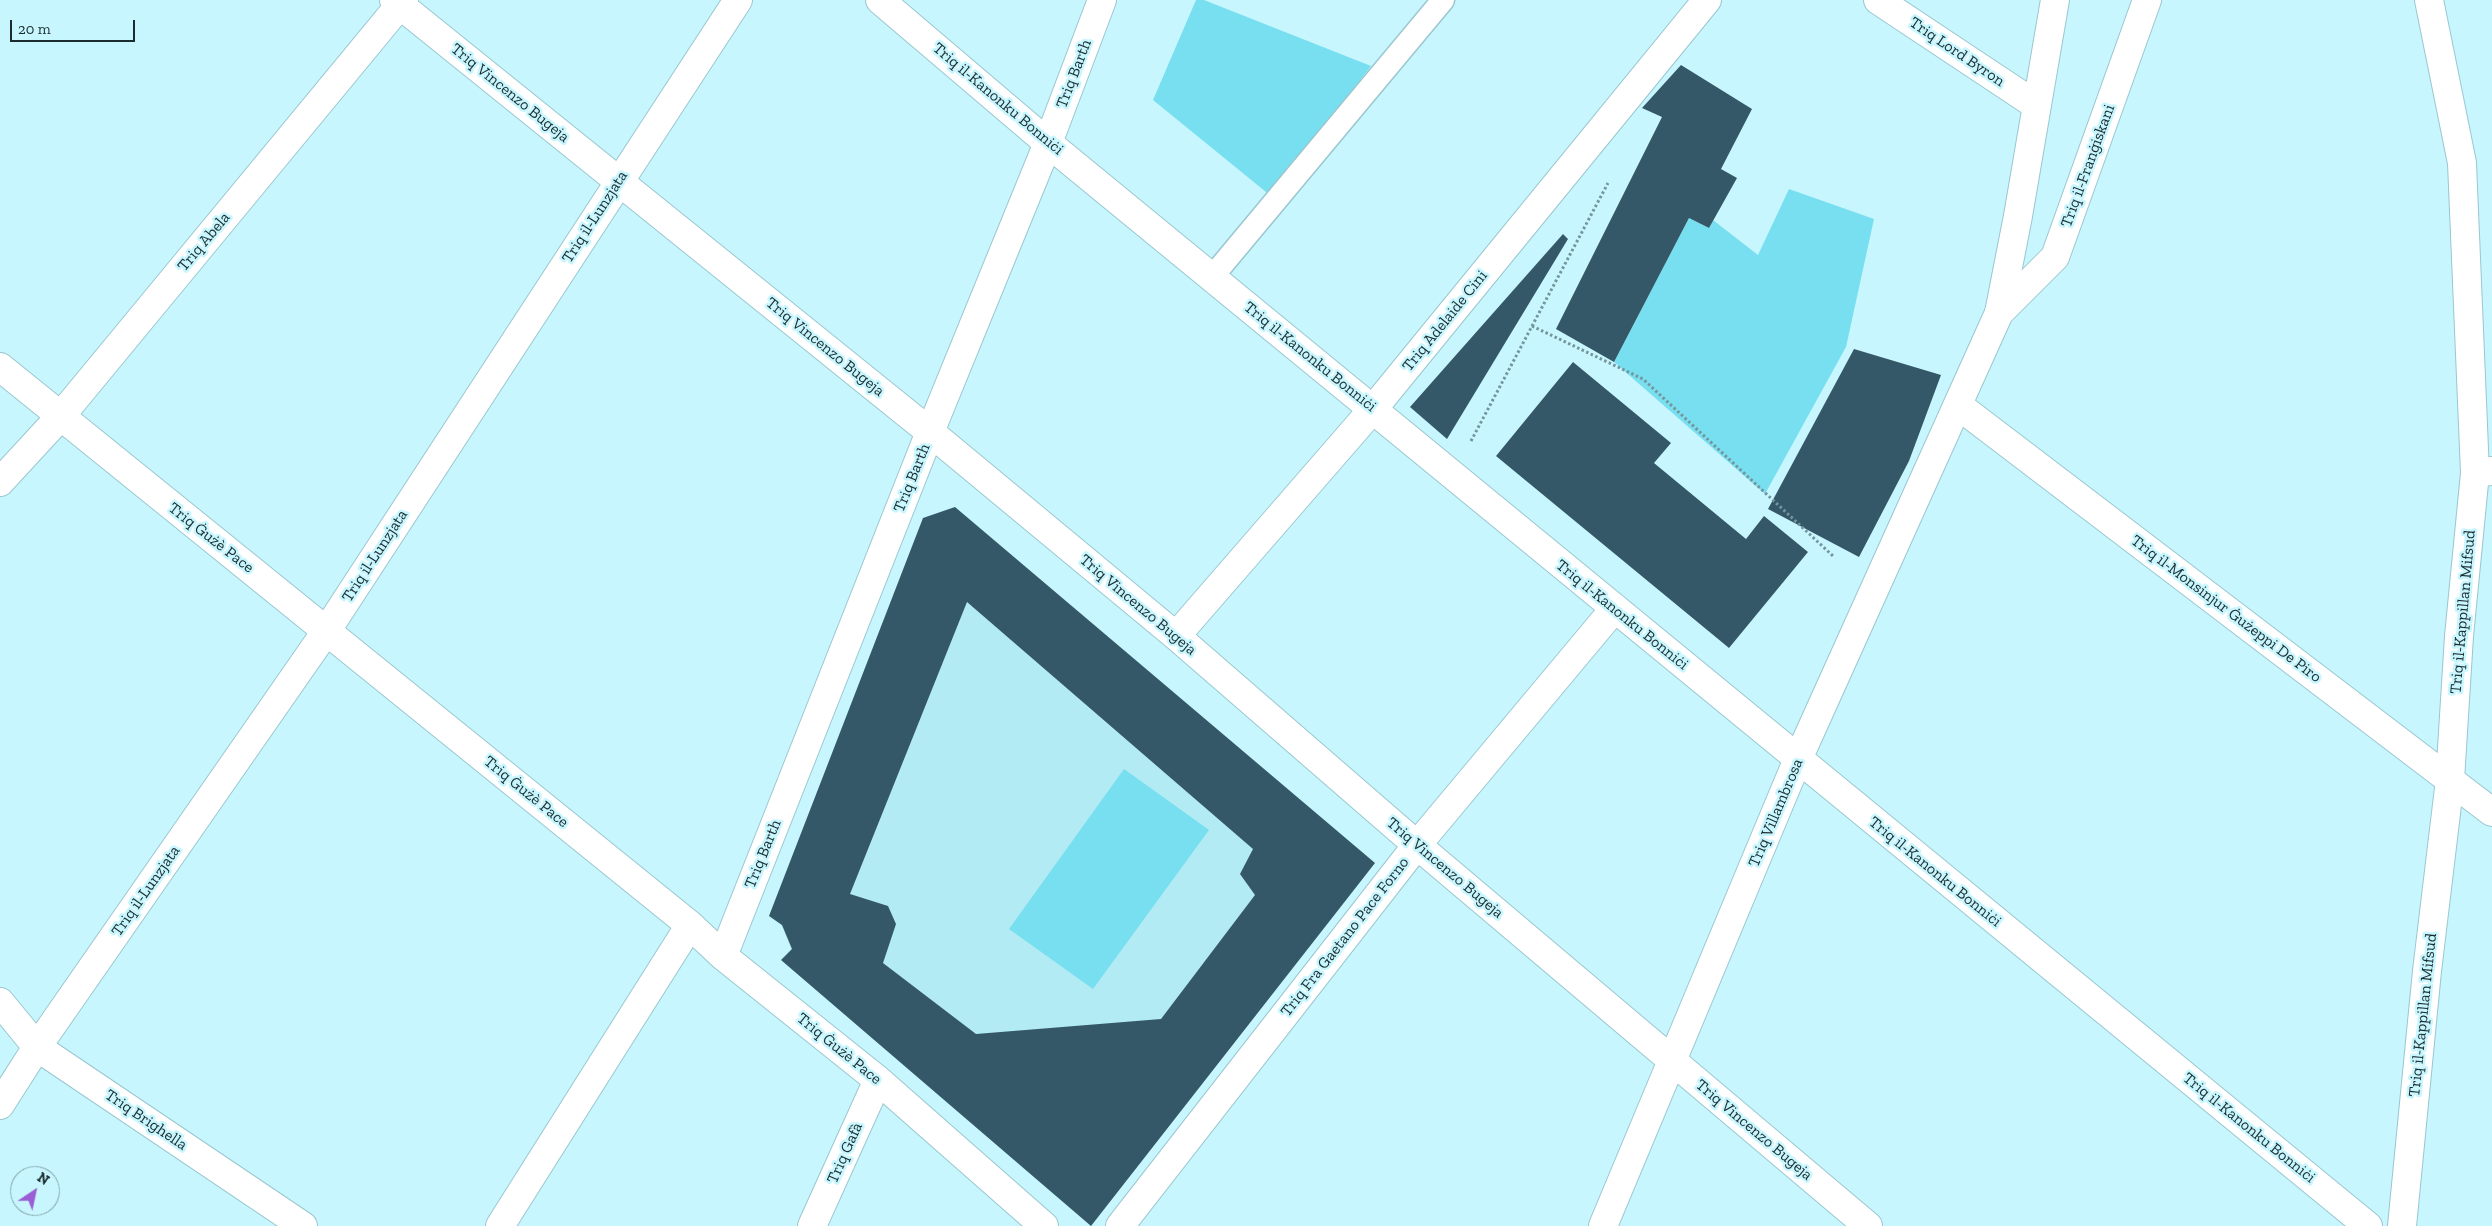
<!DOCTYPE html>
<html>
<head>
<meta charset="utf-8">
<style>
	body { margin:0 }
	#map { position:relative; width:2492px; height:1226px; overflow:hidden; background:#c8f6fe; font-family:"Zilla Slab",serif }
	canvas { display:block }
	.north { position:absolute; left:10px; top:1166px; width:50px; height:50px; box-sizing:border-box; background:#c8f6fe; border:1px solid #82a5ab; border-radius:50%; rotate:34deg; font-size:14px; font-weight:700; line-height:20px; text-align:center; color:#1a2c2f }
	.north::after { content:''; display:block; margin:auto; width:18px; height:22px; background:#9a5dd4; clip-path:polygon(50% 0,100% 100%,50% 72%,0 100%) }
	.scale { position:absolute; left:10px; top:20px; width:125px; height:22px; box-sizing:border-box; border:2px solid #1a2c2f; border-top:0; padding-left:6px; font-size:15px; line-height:18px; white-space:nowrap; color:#1a2c2f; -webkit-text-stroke:4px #c8f6fe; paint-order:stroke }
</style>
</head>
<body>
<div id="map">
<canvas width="2492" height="1226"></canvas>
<div class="north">N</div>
<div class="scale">20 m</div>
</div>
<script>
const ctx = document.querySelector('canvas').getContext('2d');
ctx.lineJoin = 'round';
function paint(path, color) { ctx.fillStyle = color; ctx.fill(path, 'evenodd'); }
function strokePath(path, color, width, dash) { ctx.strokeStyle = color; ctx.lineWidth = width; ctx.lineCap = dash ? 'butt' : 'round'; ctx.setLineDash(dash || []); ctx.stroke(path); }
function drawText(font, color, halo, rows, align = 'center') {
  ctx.font = font + ' "Zilla Slab",serif'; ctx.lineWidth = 5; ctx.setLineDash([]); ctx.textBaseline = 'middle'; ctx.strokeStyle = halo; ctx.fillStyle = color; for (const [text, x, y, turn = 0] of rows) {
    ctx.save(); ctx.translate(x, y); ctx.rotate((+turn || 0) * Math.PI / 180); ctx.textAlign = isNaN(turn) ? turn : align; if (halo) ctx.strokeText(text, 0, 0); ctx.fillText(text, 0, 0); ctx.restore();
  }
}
paint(new Path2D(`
	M 955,507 L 1375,863 L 1091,1226 L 781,960 L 791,949 L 782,926 L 769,916 L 923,518 Z`), '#b3ebf5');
paint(new Path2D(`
	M 1196,0 L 1204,0 L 1371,66 L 1271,196 L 1153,100 Z
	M 1789,189 L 1874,219 L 1846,347 L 1765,494 L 1614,362 L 1689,218 L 1709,228 L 1713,220 L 1758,255 Z
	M 1124,769 L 1209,830 L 1093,989 L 1009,929 Z`), '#77dfef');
paint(new Path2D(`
	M 1681,65 L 1752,109 L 1721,169 L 1737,178 L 1709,228 L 1689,218 L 1614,362 L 1556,329 L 1662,117 L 1642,108 Z
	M 1563,234 L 1568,239 L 1447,439 L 1410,407 Z
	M 1854,349 L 1941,375 L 1909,461 L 1859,557 L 1768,509 Z
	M 1573,362 L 1671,443 L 1654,463 L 1746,539 L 1764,516 L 1808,552 L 1729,648 L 1496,456 Z
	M 955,507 L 1375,863 L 1091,1226 L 781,960 L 792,949 L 782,925 L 769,916 L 923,518 ZM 967,602 L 1253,849 L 1240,874 L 1255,895 L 1161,1019 L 976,1034 L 883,963 L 896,924 L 888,906 L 850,894 Z`), '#355868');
const service = new Path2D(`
	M 1212,277 L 1443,0`);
const pedestrian = new Path2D(`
	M 1999,313 L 2055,257 L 2147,0`);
const minor = new Path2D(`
	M 394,0 L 930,432 L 1176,636 L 1417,845 L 1868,1226
	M 880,0 L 1048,143 L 2368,1226
	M 1878,0 L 2036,105
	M 0,367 L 690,925 L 723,956 L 878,1080 L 1044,1226
	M 1959,406 L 2492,812
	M 2475,473 L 2492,471
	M 0,482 L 59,418 L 404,0
	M 1176,636 L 1373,409 L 1707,0
	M 723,956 L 930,432 L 1048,143 L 1102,0
	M 0,1002 L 37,1047 L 303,1226
	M 0,1105 L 37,1047 L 327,630 L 738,0
	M 500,1226 L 690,925
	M 812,1226 L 878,1080
	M 1120,1226 L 1417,845 L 1615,608
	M 1603,1226 L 1798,759 L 1999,313 L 2018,216 L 2055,0`);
const tertiary = new Path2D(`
	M 2402,1226 L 2427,971 L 2450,780 L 2459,636 L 2475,473 L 2462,163 L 2429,0`);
strokePath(service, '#9ac7cf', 25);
strokePath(pedestrian, '#9ac7cf', 30);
strokePath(minor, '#9ac7cf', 30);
strokePath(tertiary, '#9ac7cf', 30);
strokePath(new Path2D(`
	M 1532,326 L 1643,379 L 1833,556
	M 1471,441 L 1608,183`), '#74959b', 3, [2.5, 2.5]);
strokePath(service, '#fff', 22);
strokePath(pedestrian, '#fff', 28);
strokePath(minor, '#fff', 28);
strokePath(tertiary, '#fff', 28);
drawText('16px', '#1a2c2f', '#c8f6fe', [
	["Triq Lord Byron",1957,52,34],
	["Triq Barth",1074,74,-69],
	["Triq Vincenzo Bugeja",510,93,39],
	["Triq il-Kanonku Bonniċi",998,99,40],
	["Triq il-Franġiskani",2088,166,-70],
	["Triq il-Lunzjata",595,217,-57],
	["Triq Abela",204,242,-50],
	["Triq Adelaide Cini",1445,321,-51],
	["Triq Vincenzo Bugeja",825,347,39],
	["Triq il-Kanonku Bonniċi",1310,357,39],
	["Triq Barth",912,478,-68],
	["Triq Ġużè Pace",211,538,38],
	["Triq il-Lunzjata",375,556,-57],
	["Triq Vincenzo Bugeja",1138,605,40],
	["Triq il-Monsinjur Ġużeppi De Piro",2226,609,37],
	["Triq il-Kappillan Mifsud",2463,612,-85],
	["Triq il-Kanonku Bonniċi",1622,615,39],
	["Triq Ġużè Pace",526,792,39],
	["Triq Villambrosa",1776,813,-67],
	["Triq Barth",763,854,-68],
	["Triq Vincenzo Bugeja",1445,868,40],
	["Triq il-Kanonku Bonniċi",1935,872,39],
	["Triq il-Lunzjata",146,891,-55],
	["Triq Fra Gaetano Pace Forno",1345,937,-52],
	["Triq il-Kappillan Mifsud",2423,1015,-84],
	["Triq Ġużè Pace",839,1049,39],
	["Triq Brighella",146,1120,34],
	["Triq il-Kanonku Bonniċi",2249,1128,39],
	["Triq Vincenzo Bugeja",1754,1130,40],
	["Triq Gafà",845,1153,-66]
]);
</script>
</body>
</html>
